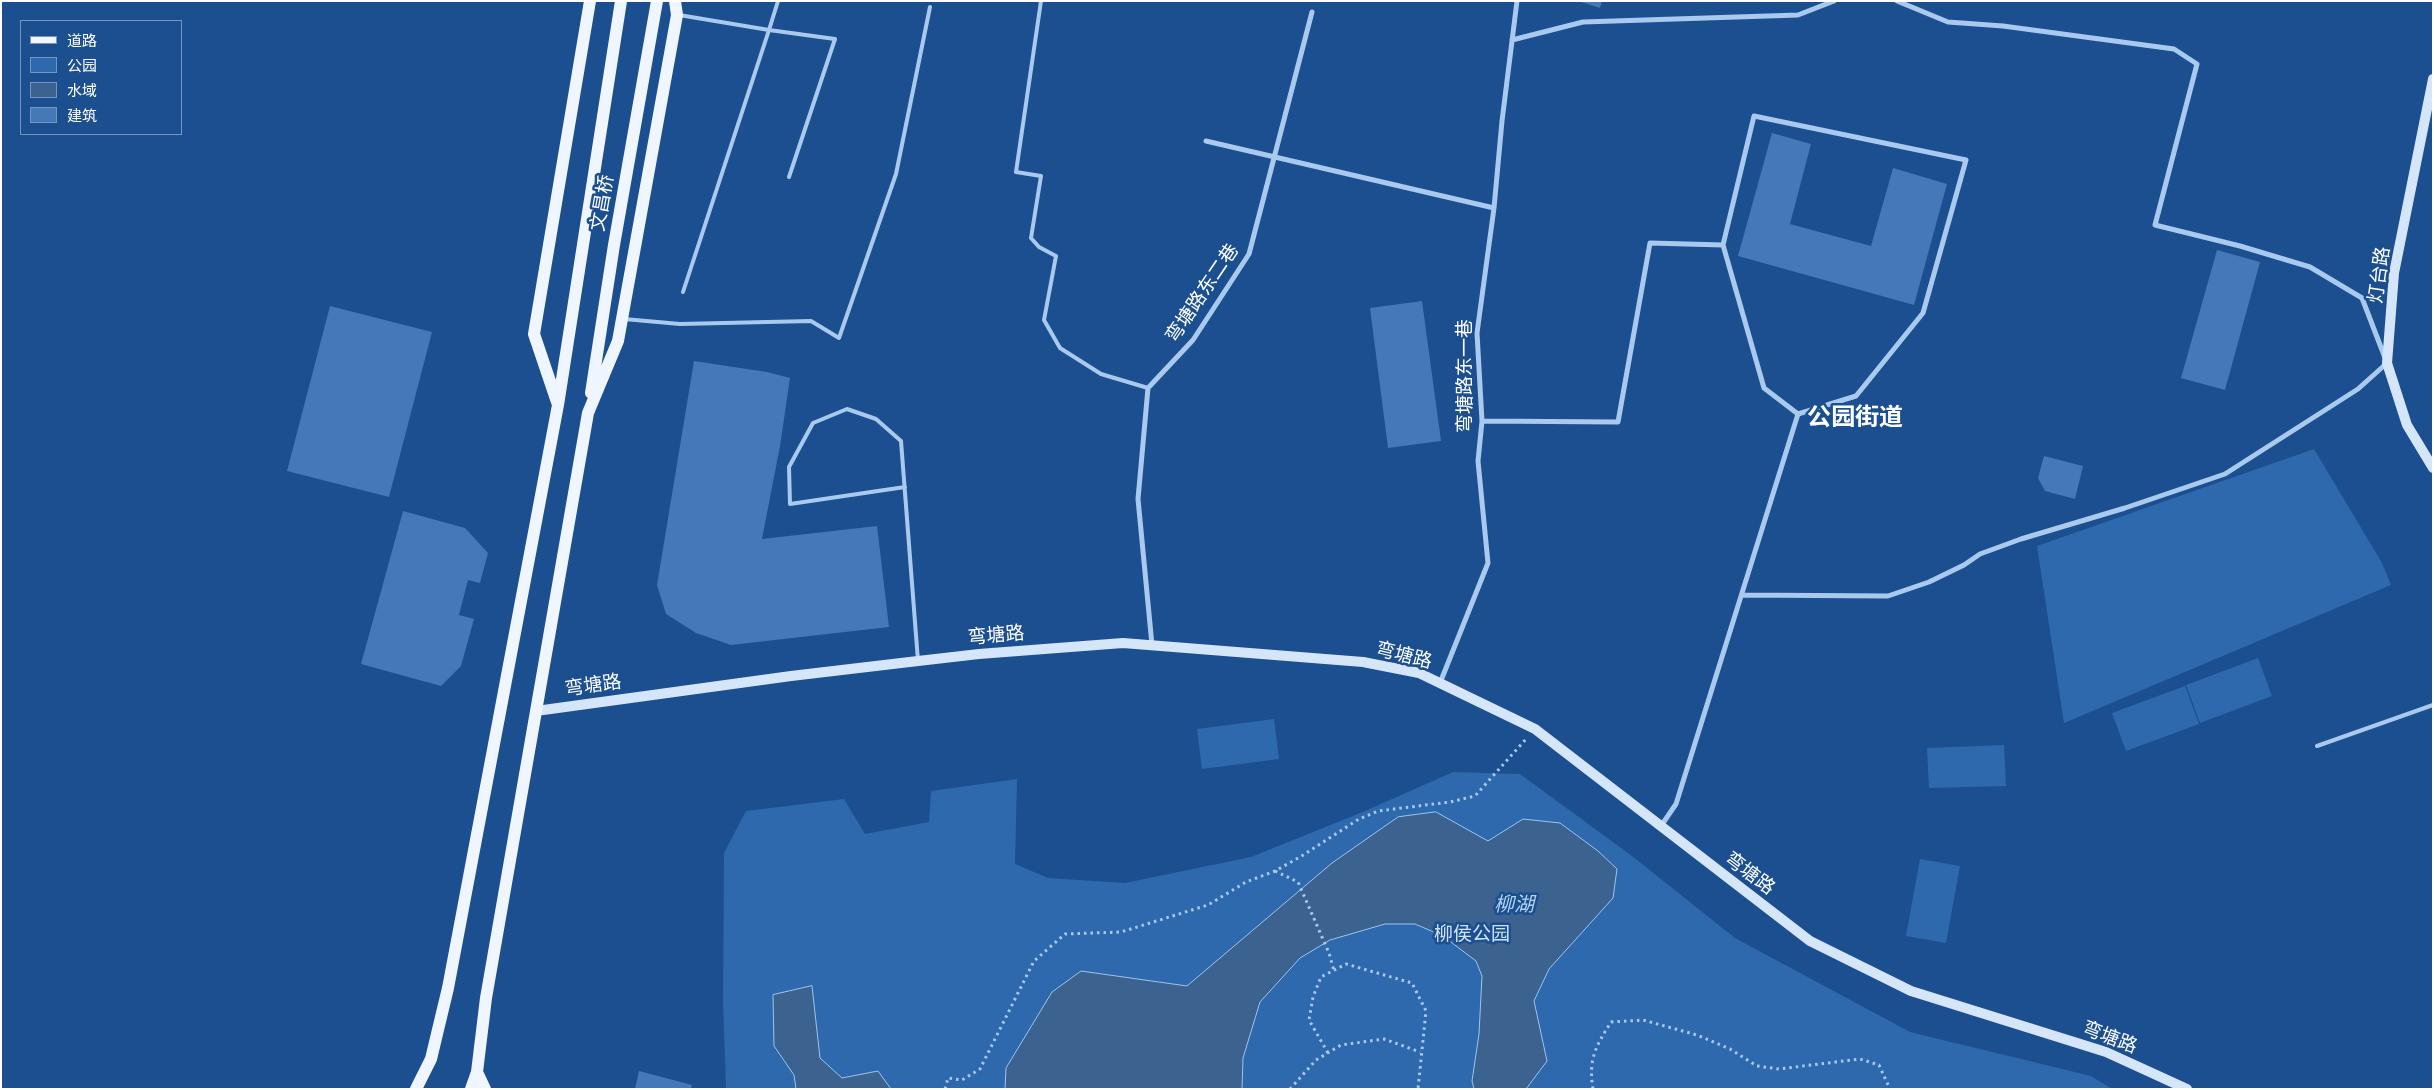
<!DOCTYPE html>
<html>
<head>
<meta charset="utf-8">
<style>
	body { margin:0 }
	#map { position:relative; width:2434px; height:1090px; overflow:hidden; background:#1b4f8f; font-family:Commissioner,"Noto Sans SC",sans-serif }
	canvas { display:block }
	.frame { position:absolute; inset:0; border:2px solid #fff; pointer-events:none }
	.legend { position:absolute; left:20px; top:20px; width:162px; height:115px; box-sizing:border-box; background:#1b4f8f; border:1px solid #7695bc; margin:0; padding:6px 9px; list-style:none; font-size:15px; color:#fff }
	.legend li { display:flex; align-items:center; gap:10px; height:25px }
	.legend b { width:25px; border:1px solid #7695bc }
</style>
</head>
<body>
<div id="map">
<canvas width="2434" height="1090"></canvas>
<div class="frame"></div>
<ul class="legend">
<li><b style="height:6px;background:#f0f6ff"></b>道路</li>
<li><b style="height:14px;background:#2e69ad"></b>公园</li>
<li><b style="height:14px;background:#3c6290"></b>水域</li>
<li><b style="height:14px;background:#4478b7"></b>建筑</li>
</ul>
</div>
<script>
const ctx = document.querySelector('canvas').getContext('2d');
ctx.lineJoin = 'round';
function paint(path, color) { ctx.fillStyle = color; ctx.fill(path, 'evenodd'); }
function strokePath(path, color, width, dash) { ctx.strokeStyle = color; ctx.lineWidth = width; ctx.lineCap = dash ? 'butt' : 'round'; ctx.setLineDash(dash || []); ctx.stroke(path); }
function drawText(font, color, halo, rows, align = 'center') {
  ctx.font = font + ' Commissioner,"Noto Sans SC",sans-serif'; ctx.lineWidth = 5; ctx.setLineDash([]); ctx.textBaseline = 'middle'; ctx.strokeStyle = halo; ctx.fillStyle = color; for (const [text, x, y, turn = 0] of rows) {
    ctx.save(); ctx.translate(x, y); ctx.rotate((+turn || 0) * Math.PI / 180); ctx.textAlign = isNaN(turn) ? turn : align; if (halo) ctx.strokeText(text, 0, 0); ctx.fillText(text, 0, 0); ctx.restore();
  }
}
paint(new Path2D(`
	M 2314,449 L 2382,563 L 2391,585 L 2064,723 L 2037,546 Z
	M 2258,658 L 2272,696 L 2200,723 L 2186,685 Z
	M 2185,686 L 2199,724 L 2126,751 L 2112,713 Z
	M 1274,719 L 1279,759 L 1202,769 L 1197,729 Z
	M 2004,745 L 2006,786 L 1929,788 L 1927,748 Z
	M 1453,772 L 1520,774 L 1632,856 L 1735,938 L 1910,1032 L 2091,1076 L 2112,1089 L 726,1089 L 723,1003 L 724,853 L 746,811 L 844,799 L 865,834 L 929,822 L 931,791 L 1017,779 L 1015,864 L 1048,878 L 1125,883 L 1251,857 L 1365,811 Z
	M 1920,859 L 1960,866 L 1946,943 L 1906,936 Z`), '#2e69ad');
const water = new Path2D(`
	M 1436,812 L 1488,841 L 1523,819 L 1560,823 L 1598,851 L 1617,869 L 1613,898 L 1549,969 L 1534,1001 L 1547,1061 L 1526,1089 L 1474,1089 L 1472,1081 L 1479,1034 L 1482,976 L 1476,961 L 1443,936 L 1415,924 L 1385,924 L 1330,940 L 1300,958 L 1260,1002 L 1243,1058 L 1242,1089 L 1005,1089 L 1006,1068 L 1052,992 L 1081,971 L 1187,986 L 1332,863 L 1398,817 Z
	M 812,986 L 820,1058 L 842,1078 L 878,1071 L 891,1089 L 796,1089 L 794,1075 L 774,1046 L 773,995 Z`);
paint(water, '#3c6290');
strokePath(water, '#9cc4f0', 1);
paint(new Path2D(`
	M 1578,1 L 1602,1 L 1600,8 Z
	M 1772,133 L 1811,144 L 1790,224 L 1871,246 L 1893,168 L 1947,184 L 1914,305 L 1738,256 Z
	M 2217,250 L 2260,262 L 2225,390 L 2181,378 Z
	M 1422,301 L 1441,441 L 1388,448 L 1370,308 Z
	M 330,306 L 432,332 L 389,497 L 287,471 Z
	M 694,361 L 767,372 L 790,378 L 780,446 L 762,539 L 877,526 L 889,627 L 731,645 L 696,633 L 666,614 L 657,585 Z
	M 2044,456 L 2083,466 L 2075,499 L 2045,491 L 2038,478 Z
	M 403,511 L 465,528 L 488,553 L 480,583 L 468,580 L 459,615 L 474,619 L 461,666 L 441,686 L 361,664 Z
	M 639,1071 L 692,1085 L 691,1089 L 635,1089 Z`), '#4478b7');
strokePath(new Path2D(`
	M 1275,871 L 1298,882 L 1329,953 L 1334,971
	M 1328,1053 L 1309,1020 L 1313,997 L 1321,977 L 1346,964 L 1412,983 L 1426,1011 L 1418,1089
	M 945,1089 L 948,1078 L 962,1080 L 980,1069 L 1034,961 L 1065,934 L 1121,932 L 1208,905 L 1246,882 L 1275,871 L 1300,857 L 1359,819 L 1378,811 L 1450,802 L 1475,796 L 1526,739
	M 1290,1089 L 1316,1060 L 1341,1045 L 1384,1039 L 1420,1052
	M 1593,1089 C 1588,1059 1596,1046 1611,1022 L 1643,1020 L 1697,1035 L 1730,1049 L 1757,1066 L 1779,1069 L 1860,1059 L 1879,1065 L 1890,1089`), '#a9c9ee', 3, [2.5, 4]);
strokePath(new Path2D(`
	M 778,1 L 769,30 L 835,39 L 789,177
	M 1041,1 L 1016,172 L 1041,176 L 1031,238 L 1039,247 L 1056,256 L 1044,320 L 1060,348 L 1101,374 L 1148,388
	M 679,15 L 769,30 L 683,292
	M 624,319 L 680,324 L 811,321 L 839,338 L 896,174 L 930,7
	M 905,487 L 790,504 L 789,467 L 813,423 L 847,409 L 876,419 L 901,441 L 918,661
	M 2317,746 L 2433,705`), '#a9c9ee', 4);
strokePath(new Path2D(`
	M 1512,40 L 1583,22 L 1798,15 L 1834,1
	M 1206,141 L 1494,208
	M 1482,421 L 1618,422 L 1650,243 L 1723,245
	M 1742,595 L 1888,596 L 1929,582 L 1964,565 L 1980,554 L 2021,539 L 2125,508 L 2225,474 L 2358,389 L 2387,363 L 2362,298 L 2310,267 L 2240,246 L 2155,225 L 2197,64 L 2174,49 L 2003,26 L 1948,22 L 1897,1
	M 1152,645 L 1138,499 L 1148,388 L 1193,340 L 1249,254 L 1312,12
	M 1440,683 L 1488,563 L 1478,461 L 1482,421 L 1477,333 L 1494,208 L 1502,121 L 1517,1
	M 1661,826 L 1676,804 L 1798,414 L 1856,396 L 1923,313 L 1966,160 L 1754,116 L 1723,245 L 1764,388 L 1798,414`), '#a9c9ee', 5);
strokePath(new Path2D(`
	M 2433,79 L 2394,273 L 2387,363 L 2407,425 L 2433,468
	M 536,711 L 791,676 L 918,661 L 979,654 L 1123,643 L 1363,662 L 1419,673 L 1535,729 L 1810,941 L 1911,991 L 2106,1052 L 2187,1089`), '#d6e6fa', 10);
strokePath(new Path2D(`
	M 591,393 L 614,245 L 657,1
	M 557,402 L 534,334 L 590,1
	M 477,1072 L 485,1089
	M 416,1089 L 431,1059 L 448,988 L 558,405 L 621,1
	M 471,1089 L 477,1072 L 486,998 L 588,413 L 618,341 L 677,15 L 675,1`), '#f0f6ff', 12);
drawText('19px', '#fff', '#1b4f8f', [
	["文昌桥",602,203,-80],
	["灯台路",2379,275,-82],
	["弯塘路东二巷",1202,293,-56],
	["弯塘路东一巷",1465,376,-90],
	["弯塘路",996,635,-5],
	["弯塘路",1404,655,14],
	["弯塘路",593,685,-8],
	["弯塘路",1750,873,37],
	["弯塘路",2110,1037,21]
]);
drawText('19px', '#cfe3fa', '#1b4f8f', [
	["柳侯公园",1472,934]
]);
drawText('italic 20px', '#b5d3f5', '#1b4f8f', [
	["柳湖",1514,904]
]);
drawText('bold 24px', '#fff', '#1b4f8f', [
	["公园街道",1855,417]
]);
</script>
</body>
</html>
